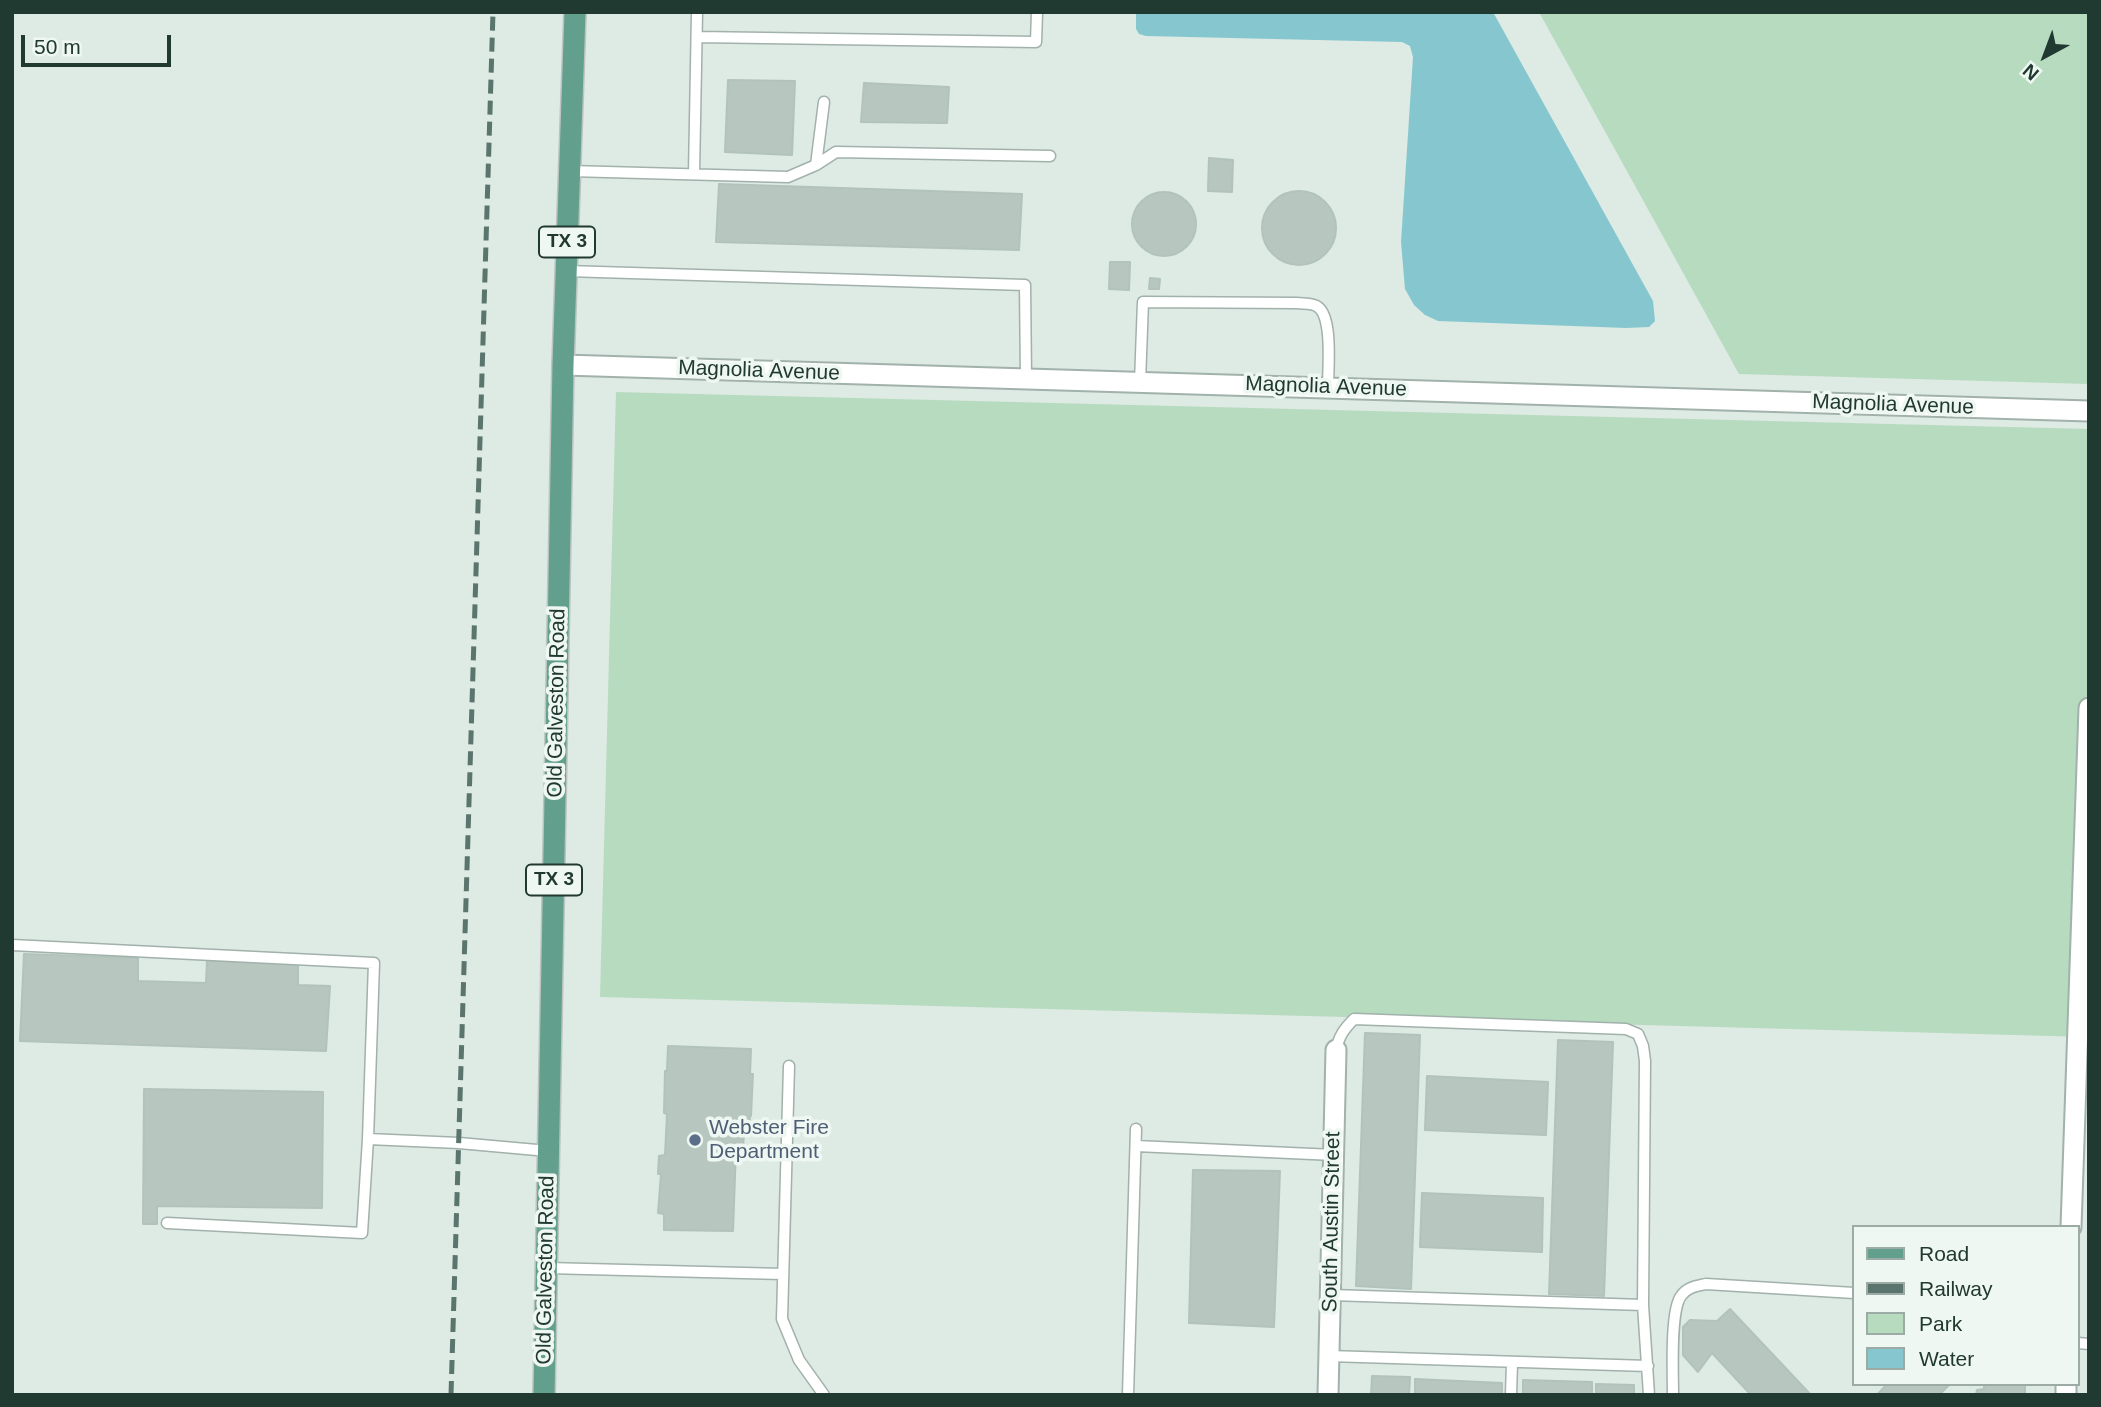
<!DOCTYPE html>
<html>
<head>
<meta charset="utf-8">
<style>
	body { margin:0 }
	#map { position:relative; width:2101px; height:1407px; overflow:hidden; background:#deeae4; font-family:Arial,sans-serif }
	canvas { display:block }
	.frame { position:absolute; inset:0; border:14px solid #203931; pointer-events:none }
	.legend { position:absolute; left:1852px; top:1225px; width:228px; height:161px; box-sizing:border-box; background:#eff7f2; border:2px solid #9caba5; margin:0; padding:9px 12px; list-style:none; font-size:21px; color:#203931 }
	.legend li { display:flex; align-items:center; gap:14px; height:35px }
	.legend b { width:35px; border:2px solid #9caba5 }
	.north { position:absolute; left:2010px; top:21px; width:70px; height:70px; -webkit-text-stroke:5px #eff7f2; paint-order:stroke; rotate:221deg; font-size:19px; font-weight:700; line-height:28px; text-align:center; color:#203931 }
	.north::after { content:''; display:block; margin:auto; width:24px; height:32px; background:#203931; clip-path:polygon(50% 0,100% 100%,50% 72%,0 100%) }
	.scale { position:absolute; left:21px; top:35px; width:150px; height:32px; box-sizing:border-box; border:4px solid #203931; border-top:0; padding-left:9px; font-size:21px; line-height:24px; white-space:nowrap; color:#203931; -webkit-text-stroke:5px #eff7f2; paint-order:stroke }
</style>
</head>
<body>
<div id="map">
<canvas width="2101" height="1407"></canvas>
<div class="frame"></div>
<ul class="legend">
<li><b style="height:9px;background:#639f8d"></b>Road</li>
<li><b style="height:9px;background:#5a756d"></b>Railway</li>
<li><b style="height:19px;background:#b7dbbf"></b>Park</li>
<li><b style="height:19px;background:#86c7cf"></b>Water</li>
</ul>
<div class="north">N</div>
<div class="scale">50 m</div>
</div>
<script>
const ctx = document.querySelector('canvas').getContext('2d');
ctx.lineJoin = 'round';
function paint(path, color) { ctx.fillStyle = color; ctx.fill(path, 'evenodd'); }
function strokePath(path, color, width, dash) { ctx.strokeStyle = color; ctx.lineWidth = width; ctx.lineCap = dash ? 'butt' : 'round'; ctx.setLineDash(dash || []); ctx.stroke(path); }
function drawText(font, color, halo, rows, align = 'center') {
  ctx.font = font + ' Arial,sans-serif'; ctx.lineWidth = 7; ctx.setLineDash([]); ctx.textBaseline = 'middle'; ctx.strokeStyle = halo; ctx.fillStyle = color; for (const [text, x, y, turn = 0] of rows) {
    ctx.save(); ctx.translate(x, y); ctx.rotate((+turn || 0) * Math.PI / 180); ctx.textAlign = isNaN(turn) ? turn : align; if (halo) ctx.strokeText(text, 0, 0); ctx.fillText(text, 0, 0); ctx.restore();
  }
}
paint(new Path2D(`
	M 1539,12 L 2089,12 L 2089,384 L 1739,374 Z
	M 616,392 L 2089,429 L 2089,1037 L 600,997 Z`), '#b7dbbf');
paint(new Path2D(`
	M 1136,12 L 1493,12 L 1653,301 L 1655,321 L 1649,327 L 1626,328 L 1438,321 L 1425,315 L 1414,305 L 1405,289 L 1401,242 L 1413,57 L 1410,46 L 1402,42 L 1146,36 L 1139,34 L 1136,29 Z`), '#86c7cf');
const building = new Path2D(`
	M 728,80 L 795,81 L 792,155 L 725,152 Z
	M 864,83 L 949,87 L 947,123 L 861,122 Z
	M 1209,158 L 1233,160 L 1232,192 L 1208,191 Z
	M 719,184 L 1022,194 L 1019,250 L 716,242 Z
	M1262 228a37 37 0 1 1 74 0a37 37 0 1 1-74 0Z
	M1132 224a32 32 0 1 1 64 0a32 32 0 1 1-64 0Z
	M 1110,262 L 1130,262 L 1129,290 L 1109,289 Z
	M 1150,278 L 1160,279 L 1159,289 L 1149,289 Z
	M 24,954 L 138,958 L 138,981 L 206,983 L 207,960 L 298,964 L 298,985 L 330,986 L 326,1051 L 20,1041 Z
	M 1365,1033 L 1420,1035 L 1411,1289 L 1356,1286 Z
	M 1558,1040 L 1613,1042 L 1604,1296 L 1549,1294 Z
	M 668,1046 L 751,1049 L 750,1074 L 753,1074 L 751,1116 L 750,1116 L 749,1134 L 744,1133 L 743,1149 L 736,1149 L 733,1231 L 664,1230 L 664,1214 L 658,1213 L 661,1174 L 658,1174 L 659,1156 L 665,1155 L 667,1114 L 664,1113 L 665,1071 L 667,1071 Z
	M 1427,1076 L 1548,1082 L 1546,1135 L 1425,1130 Z
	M 144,1089 L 323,1092 L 322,1208 L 157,1206 L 157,1224 L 143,1224 Z
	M 1193,1170 L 1280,1171 L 1274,1327 L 1189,1323 Z
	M 1422,1193 L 1543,1198 L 1542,1252 L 1420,1247 Z
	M 1730,1309 L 1811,1395 L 1751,1395 L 1712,1353 L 1698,1372 L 1683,1355 L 1683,1327 L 1690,1320 L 1717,1321 Z
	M 1372,1376 L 1410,1377 L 1409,1395 L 1371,1395 Z
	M 1415,1379 L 1502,1383 L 1502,1395 L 1415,1395 Z
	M 1523,1380 L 1592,1382 L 1592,1395 L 1523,1395 Z
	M 1596,1384 L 1634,1385 L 1634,1395 L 1596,1395 Z
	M 1887,1384 L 1950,1384 L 1939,1395 L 1877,1395 Z
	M 1984,1384 L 2025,1384 L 2025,1395 L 1976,1395 L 1977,1390 L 1984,1389 Z`);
paint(building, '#b7c7c0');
strokePath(building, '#b1c3bb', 2);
const service = new Path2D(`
	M 697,37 L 1036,42 L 1037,12
	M 816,165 L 824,102
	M 570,171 L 788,177 L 816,165 L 836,152 L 1050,156
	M 694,174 L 697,12
	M 566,271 L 1025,285 L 1026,379
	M 1140,382 L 1143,302 L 1297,303 C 1304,304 1313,303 1318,307 C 1333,318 1328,369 1328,387
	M 12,945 L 374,963 L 368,1139
	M 789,1066 L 782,1319 L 799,1360 L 824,1395
	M 1136,1146 L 1334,1155
	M 167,1223 L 362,1233 L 368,1139 L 459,1143 L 548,1151
	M 547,1268 L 783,1274
	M 1331,1295 L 1643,1305 L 1645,1061 L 1643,1046 L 1638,1034 L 1626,1029 L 1354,1019 C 1344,1029 1339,1036 1336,1050
	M 1643,1305 L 1649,1395
	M 2078,1343 L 2089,1344
	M 1329,1356 L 1648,1366
	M 1128,1395 L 1136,1129
	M 1511,1395 L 1512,1363
	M 1673,1395 C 1673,1373 1670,1311 1681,1296 C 1687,1287 1697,1286 1706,1284 L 1854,1293`);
const minor = new Path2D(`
	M 563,365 L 2089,411
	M 2071,1227 L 2089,708
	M 1328,1395 L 1336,1050
	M 2066,1395 L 2066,1384`);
const primary = new Path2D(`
	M 544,1395 L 563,365 L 575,12`);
strokePath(service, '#a1b1ab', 13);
strokePath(minor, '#a1b1ab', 23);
strokePath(primary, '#bcc4c1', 24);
strokePath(service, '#fff', 10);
strokePath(minor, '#fff', 19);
strokePath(primary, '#639f8d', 21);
strokePath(new Path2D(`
	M 451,1395 L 493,12`), '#5a756d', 5, [14, 7]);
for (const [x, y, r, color] of [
	[695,1140,7,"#5c6f8a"]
]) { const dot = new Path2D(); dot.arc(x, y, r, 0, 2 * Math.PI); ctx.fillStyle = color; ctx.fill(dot); strokePath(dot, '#eff7f2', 2.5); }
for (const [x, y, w] of [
	[567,242,56],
	[554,880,56]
]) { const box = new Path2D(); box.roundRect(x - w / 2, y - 15.5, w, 31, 5); ctx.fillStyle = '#eff7f2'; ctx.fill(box); strokePath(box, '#203931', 2); }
drawText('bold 19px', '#203931', null, [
	["TX 3",567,242],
	["TX 3",554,880]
]);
drawText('21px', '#203931', '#eff7f2', [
	["Magnolia Avenue",759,371,2],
	["Magnolia Avenue",1326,387,2],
	["Magnolia Avenue",1893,405,2],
	["Old Galveston Road",557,703,-89],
	["South Austin Street",1332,1222,-89],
	["Old Galveston Road",546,1270,-89]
]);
drawText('21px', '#4e5e75', '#eff7f2', [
	["Webster Fire",709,1128],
	["Department",709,1152]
], 'left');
</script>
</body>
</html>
